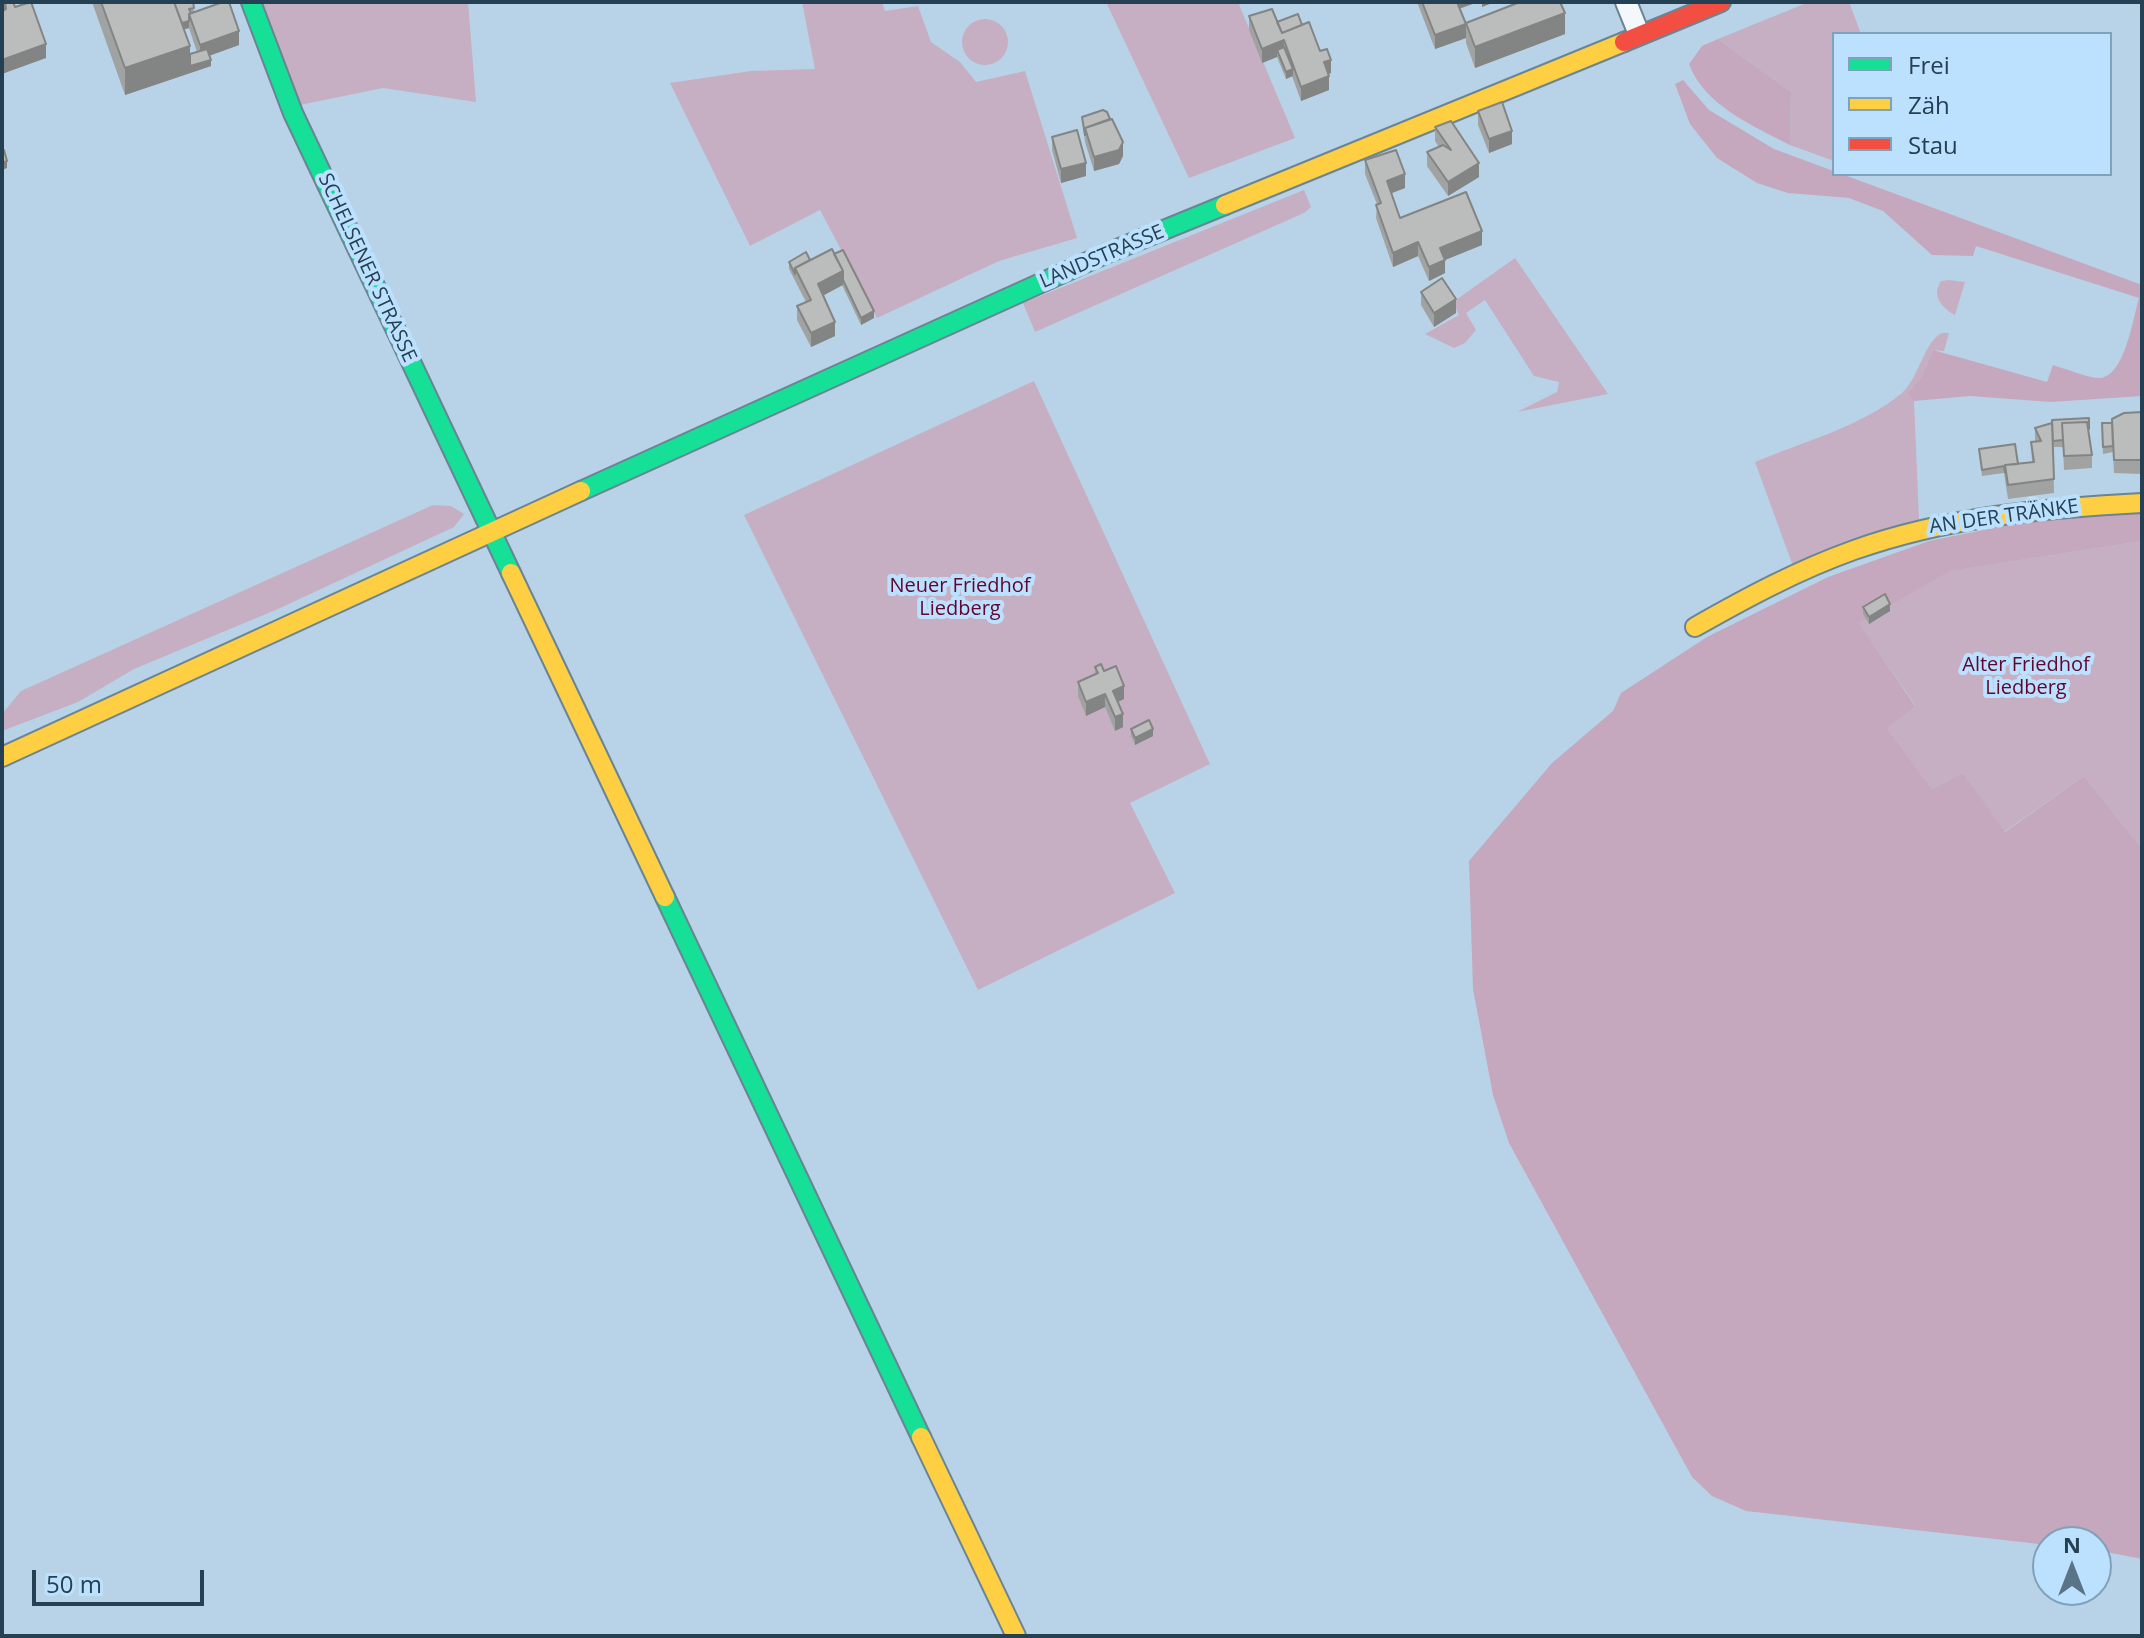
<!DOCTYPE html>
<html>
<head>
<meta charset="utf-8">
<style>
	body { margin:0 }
	#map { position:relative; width:2144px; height:1638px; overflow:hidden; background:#b8d3e7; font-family:"Open Sans",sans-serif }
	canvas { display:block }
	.frame { position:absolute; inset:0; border:4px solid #264053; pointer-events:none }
	.legend { position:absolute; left:1832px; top:32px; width:280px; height:144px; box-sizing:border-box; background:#bce1fe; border:2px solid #80a1ba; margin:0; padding:10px 14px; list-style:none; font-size:24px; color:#264053 }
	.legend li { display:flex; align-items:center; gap:16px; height:40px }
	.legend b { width:40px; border:2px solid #80a1ba }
	.north { position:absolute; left:2032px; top:1526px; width:80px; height:80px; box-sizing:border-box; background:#bce1fe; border:2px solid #80a1ba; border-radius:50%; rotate:0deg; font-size:22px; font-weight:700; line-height:32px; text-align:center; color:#264053 }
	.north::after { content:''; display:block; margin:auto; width:28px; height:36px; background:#597387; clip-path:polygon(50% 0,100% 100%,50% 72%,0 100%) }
	.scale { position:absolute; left:32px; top:1570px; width:172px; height:36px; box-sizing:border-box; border:4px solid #264053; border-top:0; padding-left:10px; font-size:24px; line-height:28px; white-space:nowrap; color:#264053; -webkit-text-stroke:6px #bce1fe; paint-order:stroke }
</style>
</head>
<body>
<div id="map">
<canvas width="2144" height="1638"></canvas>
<div class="frame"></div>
<ul class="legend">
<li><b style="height:10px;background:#16e098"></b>Frei</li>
<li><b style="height:10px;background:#ffcf43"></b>Zäh</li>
<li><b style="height:10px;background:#f24e42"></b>Stau</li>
</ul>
<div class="north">N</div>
<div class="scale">50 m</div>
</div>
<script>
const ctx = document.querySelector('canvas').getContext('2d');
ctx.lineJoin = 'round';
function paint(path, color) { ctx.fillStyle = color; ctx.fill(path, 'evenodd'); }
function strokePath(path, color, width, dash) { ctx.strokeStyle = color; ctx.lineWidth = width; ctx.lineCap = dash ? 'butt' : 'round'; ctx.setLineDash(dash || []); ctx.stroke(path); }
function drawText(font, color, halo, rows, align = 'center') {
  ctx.font = font + ' "Open Sans",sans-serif'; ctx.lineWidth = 8; ctx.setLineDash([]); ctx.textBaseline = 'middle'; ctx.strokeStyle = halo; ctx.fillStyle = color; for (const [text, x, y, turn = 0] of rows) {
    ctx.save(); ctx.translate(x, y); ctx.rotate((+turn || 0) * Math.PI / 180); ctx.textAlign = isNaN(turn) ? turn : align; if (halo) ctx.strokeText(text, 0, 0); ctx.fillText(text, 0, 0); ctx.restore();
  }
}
paint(new Path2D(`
	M 262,2 L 468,2 L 476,102 L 383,88 L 300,105 Z
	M 802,2 L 882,2 L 885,11 L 918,6 L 931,42 L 960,62 L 976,82 L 1025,71 L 1077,238 L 999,261 L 877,318 L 820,210 L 750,246 L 670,83 L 751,71 L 815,69 Z
	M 1106,2 L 1238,2 L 1295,138 L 1189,178 Z
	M 1809,2 L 1849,2 L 1861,34 L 1834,34 L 1834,161 L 1790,145 L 1791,92 L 1718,39 Z
	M962 42a23 23 0 1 1 46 0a23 23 0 1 1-46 0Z
	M 1304,190 L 1311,207 L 1304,213 L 1035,332 L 1023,303 Z
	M 1515,258 L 1608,394 L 1517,412 L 1557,392 L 1559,382 L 1534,376 L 1485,300 L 1466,313 L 1476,330 L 1465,343 L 1454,348 L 1425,334 L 1459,315 L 1453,302 Z
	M 1949,280 L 1965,282 L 1955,315 C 1942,308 1931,296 1941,281 Z
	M 1942,333 L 1949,333 L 1944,351 L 1933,350 L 1921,377 L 1907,394 L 1914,401 L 1919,520 L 1793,566 L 1755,462 C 1800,443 1865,425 1902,393 C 1919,378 1924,341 1942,333 Z
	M 1034,381 L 1210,764 L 1130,803 L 1175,893 L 978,990 L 744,515 Z
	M 433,505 L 451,506 L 464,514 L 454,527 L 278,609 L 134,669 L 78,702 L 2,731 L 2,714 L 21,691 Z
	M 2142,541 L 2142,849 L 2084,776 L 2004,832 L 1963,773 L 1932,789 L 1887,728 L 1915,705 L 1858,622 L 1949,571 Z`), '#c6afc2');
paint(new Path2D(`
	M 1718,39 L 1791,92 L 1790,145 C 1753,126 1704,105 1689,64 L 1702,46 Z
	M 1683,80 L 1709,110 L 1774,149 L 2142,285 L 2142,396 L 2051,402 L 1970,396 L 1914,401 L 1907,394 L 1921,377 L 1933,350 L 2047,382 L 2053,365 C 2067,369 2082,376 2097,378 C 2124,381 2133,318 2139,298 L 1976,246 L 1973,256 L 1932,255 L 1883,211 L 1849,198 L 1788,193 L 1757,183 L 1717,158 L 1690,124 L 1675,84 Z
	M 2142,511 L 2142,541 L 1950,571 L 1859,623 L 1915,706 L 1887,728 L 1932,789 L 1963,773 L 2005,832 L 2084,776 L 2142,849 L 2142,1559 L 2096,1550 L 2096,1542 L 2048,1542 L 2048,1545 L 1746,1511 L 1712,1496 L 1692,1477 L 1509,1143 L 1493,1095 L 1473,989 L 1469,861 L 1552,763 L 1613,711 L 1621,693 L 1707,637 L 1828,577 L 1929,541 L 2028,521 Z`), '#c5a8bd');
const street = new Path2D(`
	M 1626,2 L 1639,34`);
const fast = new Path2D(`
	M 251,2 L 293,113 L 511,573
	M 581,491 L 1105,254 L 1225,205
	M 665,897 L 921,1437`);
const slow = new Path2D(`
	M 1225,205 L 1624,42
	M 511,573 L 665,897
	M 1695,627 C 1746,598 1798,570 1854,550 C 1947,517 2044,508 2142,503
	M 2,757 L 581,491
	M 921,1437 L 1016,1636`);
const jam = new Path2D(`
	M 1624,42 L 1721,2`);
strokePath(street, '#6a8494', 24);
strokePath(fast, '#6a8494', 22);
strokePath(slow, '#6a8494', 22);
strokePath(jam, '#6a8494', 22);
strokePath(street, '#f4f8fb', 20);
strokePath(fast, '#16e098', 18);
strokePath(slow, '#ffcf43', 18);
strokePath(jam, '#f24e42', 18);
paint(new Path2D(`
	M 92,2 L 195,2 L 193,3 L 194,12 L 239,45 L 209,56 L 211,66 L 125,95 ZM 189,28 L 197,52 L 190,54 L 184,29 Z
	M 1417,2 L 1478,2 L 1459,9 L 1466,38 L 1435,49 Z
	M 1249,16 L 1277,22 L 1302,25 L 1320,51 L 1331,73 L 1328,74 L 1329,90 L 1301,101 L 1292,76 L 1286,79 L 1277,57 L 1262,63 L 1249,30 Z
	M 1466,23 L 1565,34 L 1475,68 L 1466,43 Z
	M 1478,111 L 1512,144 L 1489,153 L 1478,125 Z
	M 1082,117 L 1123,156 L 1119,164 L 1094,171 L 1085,142 Z
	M 1435,127 L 1479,177 L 1448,196 L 1427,166 L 1427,152 L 1439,147 L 1435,141 Z
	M 1052,137 L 1086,176 L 1061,183 L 1052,150 Z
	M 1365,160 L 1405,188 L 1391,193 L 1400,218 L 1482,245 L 1445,260 L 1445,273 L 1429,281 L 1418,256 L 1393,267 L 1376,218 L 1377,204 L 1365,174 Z
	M 832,249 L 874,318 L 861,325 L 842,285 L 823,296 L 835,336 L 811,347 L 797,320 L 797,306 L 806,302 L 789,269 L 789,262 L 810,260 Z
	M 1421,292 L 1456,313 L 1434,327 L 1421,305 Z
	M 2142,412 L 2142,474 L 2114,473 L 2113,452 L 2103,454 L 2102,423 L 2112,423 Z
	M 2035,428 L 2089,433 L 2092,455 L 2092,468 L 2064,470 L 2063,447 L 2053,447 L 2054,493 L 2008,499 L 2004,473 L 1982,476 L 1979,449 L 2018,464 L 2032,462 L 2031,442 L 2035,442 Z
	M 1863,607 L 1890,611 L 1869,624 L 1863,614 Z
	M 1095,667 L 1104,671 L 1124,699 L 1118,702 L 1123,727 L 1115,731 L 1105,707 L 1086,716 L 1078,696 L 1078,682 L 1095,674 Z
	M 1131,729 L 1153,736 L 1135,745 L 1131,736 Z`), '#a1a2a2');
paint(new Path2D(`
	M 2,2 L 5,2 L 5,19 L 2,20 Z
	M 1455,2 L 1478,2 L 1455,10 Z
	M 1482,2 L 1495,2 L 1482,7 Z
	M 1565,13 L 1565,34 L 1475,68 L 1475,47 Z
	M 189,21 L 189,28 L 175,32 L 175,26 Z
	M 1466,24 L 1466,38 L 1435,49 L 1435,35 Z
	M 239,31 L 239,45 L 200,59 L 200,45 Z
	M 1284,40 L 1284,54 L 1277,50 L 1277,57 L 1262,63 L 1262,49 Z
	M 46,44 L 46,58 L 2,74 L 2,60 Z
	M 190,46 L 190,66 L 211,60 L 211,66 L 125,95 L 125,68 Z
	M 1331,60 L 1331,73 L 1324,76 L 1324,62 Z
	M 1293,69 L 1293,76 L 1286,79 L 1286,72 Z
	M 1329,76 L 1329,90 L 1301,101 L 1301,87 Z
	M 1512,131 L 1512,144 L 1489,153 L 1489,139 Z
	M 1123,142 L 1123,156 L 1119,164 L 1094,171 L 1094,157 Z
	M 7,161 L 7,168 L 2,170 L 2,163 Z
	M 1086,163 L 1086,176 L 1061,183 L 1061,169 Z
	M 1479,163 L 1479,177 L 1448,196 L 1448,182 Z
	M 1405,174 L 1405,188 L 1387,195 L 1387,181 Z
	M 1482,231 L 1482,245 L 1440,262 L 1440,248 Z
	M 1418,242 L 1418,256 L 1393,267 L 1393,253 Z
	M 1445,260 L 1445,273 L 1429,281 L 1429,267 Z
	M 843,271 L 843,285 L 818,298 L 818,284 Z
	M 1456,299 L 1456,313 L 1434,327 L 1434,313 Z
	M 874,311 L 874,318 L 861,325 L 861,318 Z
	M 835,322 L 835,336 L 811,347 L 811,333 Z
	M 1890,604 L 1890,611 L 1869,624 L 1869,617 Z
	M 1124,686 L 1124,699 L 1113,704 L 1113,691 Z
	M 1105,694 L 1105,707 L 1086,716 L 1086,702 Z
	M 1123,714 L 1123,727 L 1115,731 L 1115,717 Z
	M 1153,729 L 1153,736 L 1135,745 L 1135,738 Z`), '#838484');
const building = new Path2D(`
	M 5,2 L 13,2 L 15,7 L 31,2 L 46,44 L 2,60 L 2,11 L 6,9 Z
	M 101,2 L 174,2 L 190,46 L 125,68 Z
	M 174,2 L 193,2 L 194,8 L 189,9 L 191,13 L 189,14 L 189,21 L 182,23 Z
	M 223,2 L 229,2 L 239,31 L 200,45 L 189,14 Z
	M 1422,2 L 1457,2 L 1466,24 L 1435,35 Z
	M 1520,2 L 1560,2 L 1565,13 L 1475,47 L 1466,23 Z
	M 1272,9 L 1282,33 L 1309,22 L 1320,51 L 1327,49 L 1331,60 L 1324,62 L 1329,76 L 1301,87 L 1284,40 L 1262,49 L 1249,16 Z
	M 1298,14 L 1302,25 L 1282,33 L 1277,22 Z
	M 1284,47 L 1293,69 L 1286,72 L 1277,50 Z
	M 207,49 L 211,60 L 190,66 L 190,54 Z
	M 1502,102 L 1512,131 L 1489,139 L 1478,111 Z
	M 1103,110 L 1107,112 L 1110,119 L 1085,128 L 1085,135 L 1082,117 Z
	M 1112,119 L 1123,142 L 1119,150 L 1094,157 L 1085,128 Z
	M 1451,121 L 1479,163 L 1448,182 L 1427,152 L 1443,145 L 1451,150 L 1435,127 Z
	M 1077,130 L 1086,163 L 1061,169 L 1052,137 Z
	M 4,150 L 7,161 L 2,163 L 2,151 Z
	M 1396,150 L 1405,174 L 1387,181 L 1400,218 L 1466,192 L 1482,231 L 1440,248 L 1445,260 L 1429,267 L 1418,242 L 1393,253 L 1376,205 L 1381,203 L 1365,160 Z
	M 832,249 L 843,271 L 818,284 L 835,322 L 811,333 L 797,306 L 811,300 L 795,268 Z
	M 843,250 L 874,311 L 861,318 L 843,280 L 843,271 L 834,254 Z
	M 806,252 L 810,260 L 795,268 L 795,274 L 789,262 Z
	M 1442,278 L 1456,299 L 1434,313 L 1421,292 Z
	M 2142,412 L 2142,460 L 2114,460 L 2112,419 L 2124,413 Z
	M 2089,418 L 2089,429 L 2087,422 L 2062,423 L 2063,440 L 2053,441 L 2052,420 Z
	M 2087,422 L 2092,455 L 2064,456 L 2062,423 Z
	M 2052,423 L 2054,479 L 2008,485 L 2005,465 L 2034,462 L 2031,442 L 2041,441 L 2035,428 Z
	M 2102,423 L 2112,423 L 2113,446 L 2103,447 Z
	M 2015,444 L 2018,464 L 2005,465 L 2005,472 L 2004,466 L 1982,470 L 1979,449 Z
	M 1885,594 L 1890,604 L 1869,617 L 1863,607 Z
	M 1101,664 L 1104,671 L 1116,666 L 1124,686 L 1113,691 L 1123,714 L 1115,717 L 1105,694 L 1086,702 L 1078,682 L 1098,673 L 1095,667 Z
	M 1149,720 L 1153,729 L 1135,738 L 1131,729 Z`);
paint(building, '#bbbcbc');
strokePath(building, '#838484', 2);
drawText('20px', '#264053', '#bce1fe', [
	["LANDSTRASSE",1102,257,-23],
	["SCHELSENER STRASSE",367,268,65],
	["AN DER TRÄNKE",2004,517,-8]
]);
drawText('20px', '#61062f', '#bce1fe', [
	["Neuer Friedhof",960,586],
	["Liedberg",960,609],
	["Alter Friedhof",2026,665],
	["Liedberg",2026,688]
]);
</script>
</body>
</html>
